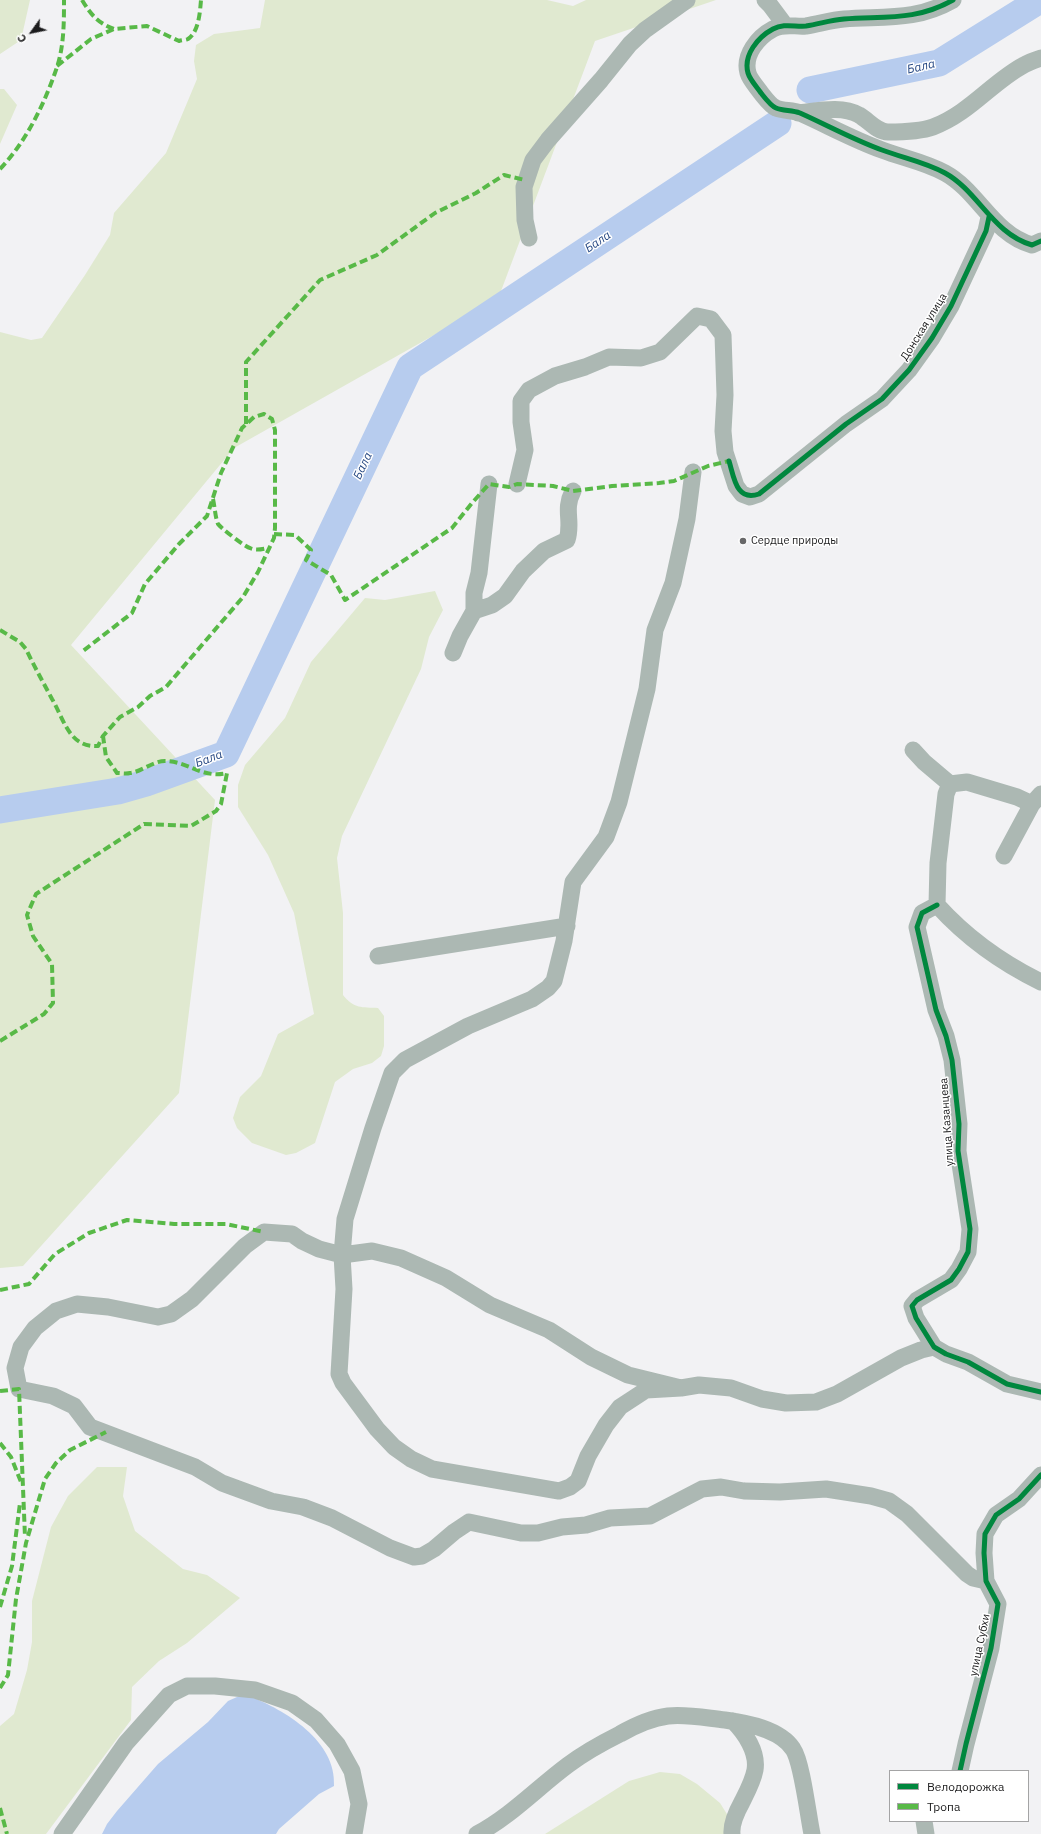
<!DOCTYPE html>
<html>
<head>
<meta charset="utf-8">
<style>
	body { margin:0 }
	#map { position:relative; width:1041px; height:1834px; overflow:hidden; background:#f2f2f4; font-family:"IBM Plex Sans",sans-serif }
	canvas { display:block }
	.legend { position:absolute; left:889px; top:1770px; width:140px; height:52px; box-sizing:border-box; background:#fff; border:1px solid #a4a4a5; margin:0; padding:5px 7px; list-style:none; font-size:12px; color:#1c1c1d }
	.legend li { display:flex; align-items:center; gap:8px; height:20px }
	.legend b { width:20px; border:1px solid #a4a4a5 }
	.north { position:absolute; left:12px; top:12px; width:40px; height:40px; -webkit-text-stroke:3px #fff; paint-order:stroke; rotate:237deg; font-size:11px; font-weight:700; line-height:16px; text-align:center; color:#1c1c1d }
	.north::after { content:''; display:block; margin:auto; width:14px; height:18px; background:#1c1c1d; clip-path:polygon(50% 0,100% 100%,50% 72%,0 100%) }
</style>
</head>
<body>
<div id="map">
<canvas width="1041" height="1834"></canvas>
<ul class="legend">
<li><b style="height:5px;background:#00873e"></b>Велодорожка</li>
<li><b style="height:5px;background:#58b947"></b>Тропа</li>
</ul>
<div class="north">С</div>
</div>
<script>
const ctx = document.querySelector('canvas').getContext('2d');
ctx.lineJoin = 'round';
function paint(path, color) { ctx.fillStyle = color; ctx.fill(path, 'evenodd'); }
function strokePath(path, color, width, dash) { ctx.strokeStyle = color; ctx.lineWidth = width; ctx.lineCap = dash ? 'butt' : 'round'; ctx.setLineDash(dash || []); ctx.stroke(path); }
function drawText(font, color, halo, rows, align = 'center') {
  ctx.font = font + ' "IBM Plex Sans",sans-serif'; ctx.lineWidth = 3; ctx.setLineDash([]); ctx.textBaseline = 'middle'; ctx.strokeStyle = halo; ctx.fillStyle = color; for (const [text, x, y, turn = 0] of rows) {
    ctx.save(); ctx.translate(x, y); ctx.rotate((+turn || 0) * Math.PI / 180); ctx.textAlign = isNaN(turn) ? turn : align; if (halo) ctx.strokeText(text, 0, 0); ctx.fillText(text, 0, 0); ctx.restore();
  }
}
paint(new Path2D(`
	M 0,0 L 30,0 L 21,40 L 0,54 Z
	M 265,0 L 547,0 L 573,6 L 586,0 L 716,0 L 595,41 L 498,299 L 234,448 L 71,645 L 215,800 L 179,1093 L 23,1266 L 0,1268 L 0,332 L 31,340 L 42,338 L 85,275 L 110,235 L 114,213 L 166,153 L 197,79 L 194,61 L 196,45 L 214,34 L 260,28 Z
	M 0,89 L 4,89 L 17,105 L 0,144 Z
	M 435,591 L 443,610 L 429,637 L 421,669 L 342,836 L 337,858 L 343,913 L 343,995 C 354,1009 362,1007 378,1008 L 384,1016 L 384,1046 L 381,1056 L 372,1063 L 353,1069 L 335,1082 L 315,1143 L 296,1153 L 286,1155 L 252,1143 L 237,1128 L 233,1118 L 240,1097 L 261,1076 L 278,1034 L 314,1014 L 294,913 L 268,855 L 238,807 L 238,785 L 245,765 L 285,718 L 311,662 L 365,598 L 385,600 Z
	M 97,1467 L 127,1467 L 123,1496 L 135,1531 L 183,1569 L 207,1575 L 240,1598 L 187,1643 L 159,1661 L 132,1687 L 131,1720 L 46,1834 L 0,1834 L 0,1726 L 14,1714 L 27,1670 L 32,1642 L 32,1601 L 51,1527 L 68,1496 Z
	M 660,1772 L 680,1774 L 697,1784 L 720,1803 L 730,1819 L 729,1834 L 545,1834 L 629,1781 Z`), '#e0e9d0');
paint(new Path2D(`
	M 249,1696 C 285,1710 337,1741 334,1786 L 319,1794 L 279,1829 L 276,1834 L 102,1834 L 107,1824 L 117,1811 L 158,1764 L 208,1722 L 228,1701 L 237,1697 Z`), '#b7ccee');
strokePath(new Path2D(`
	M 810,90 L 939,63 L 1040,0
	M 0,810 L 118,791 L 146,783 L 226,754 L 410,367 L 778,123`), '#b7ccee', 27);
strokePath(new Path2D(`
	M 765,0 L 770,5 L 785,25
	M 953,0 C 916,21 885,16 844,19 C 831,20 819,24 806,26 C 795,27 784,23 773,29 C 758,37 743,55 748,73 C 750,80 757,87 761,93 C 765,98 771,106 776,108 C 783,111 792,110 800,113 C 827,125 854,140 882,150 C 903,158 925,162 945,173 C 978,191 993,234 1032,245 L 1041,241
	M 798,113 C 817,111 842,105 859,115 C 868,120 877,132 888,132 C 900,132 922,131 933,127 C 970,113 992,82 1024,65 C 1029,62 1035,60 1041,58
	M 529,238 L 525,220 L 524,187 L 533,160 L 548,140 L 601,80 L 630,44 L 645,30 L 687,0
	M 693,472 L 687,519 L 673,583 L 655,630 L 647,689 L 619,802 L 606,837 L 573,882 L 564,941 L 554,981 L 548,988 L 532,999 L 468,1026 L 405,1060 L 392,1073 L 373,1128 L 345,1219 L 342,1255 L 344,1289 L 339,1374 L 343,1383 L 377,1429 L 394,1447 L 411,1459 L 432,1469 L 559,1491 L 570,1487 L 578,1481 L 588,1456 L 606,1425 L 620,1407 L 646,1390 L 681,1388 L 699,1385 L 731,1388 L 762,1399 L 786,1403 L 816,1402 L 837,1394 L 901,1358 L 921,1350 L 934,1347
	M 517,484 L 525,450 L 521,422 L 521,401 L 529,390 L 555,376 L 585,367 L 609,357 L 641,358 L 660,352 L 697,316 L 711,319 L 723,335 L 725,395 L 723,431 L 725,452 L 736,486 L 742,494 L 750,497 L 759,494 L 846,424 L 882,399 L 909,370 L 932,338 L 951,306 L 986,231 L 989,217
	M 474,611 L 474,593 L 479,573 L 489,484
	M 453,653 L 460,636 L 474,611 L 492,605 L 505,596 L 523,571 L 544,551 L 567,540 C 573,521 563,510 573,491
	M 913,750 L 924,762 L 950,784 L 967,782 L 1017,797 L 1032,804
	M 1004,856 L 1032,804 L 1041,794
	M 937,905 L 922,913 L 917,927 L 936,1010 L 946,1036 L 952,1060 L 959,1124 L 958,1151 L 970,1229 L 968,1252 L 959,1269 L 951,1280 L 917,1300 L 912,1306 L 916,1318 L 934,1347 L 946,1354 L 968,1362 L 1007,1384 L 1041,1392
	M 937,905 C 966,937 1002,963 1041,982
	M 937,905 L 938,863 L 946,794 L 950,784
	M 378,956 L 567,926
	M 681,1388 L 628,1375 L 591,1357 L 549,1330 L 490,1305 L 446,1278 L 401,1258 L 372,1251 L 342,1255 L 319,1249 L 302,1241 L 292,1234 L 264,1232 L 245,1246 L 192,1299 L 171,1314 L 158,1317 L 108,1307 L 77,1304 L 56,1311 L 35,1328 L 21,1347 L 15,1368 L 19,1389 L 53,1396 L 74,1406 L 90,1427 L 195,1467 L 222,1483 L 271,1501 L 303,1507 L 332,1518 L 390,1548 L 414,1557 L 422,1556 L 434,1549 L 454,1532 L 469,1522 L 521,1533 L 538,1533 L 562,1527 L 586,1525 L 610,1518 L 650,1516 L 702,1489 L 721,1487 L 744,1491 L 780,1492 L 826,1489 L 871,1496 L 889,1501 L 907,1514 L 967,1574 L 973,1578 L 986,1581
	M 960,1771 L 966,1744 L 991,1648 L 998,1604 L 986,1581 L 984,1553 L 985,1534 L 996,1515 L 1019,1499 L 1041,1475
	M 924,1821 L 926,1834
	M 62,1834 L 126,1743 L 169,1695 L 187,1686 L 215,1686 L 255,1690 L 292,1703 L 316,1720 L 337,1744 L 352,1771 L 359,1804 L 354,1834
	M 477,1834 C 511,1816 537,1788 568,1765 C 584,1753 602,1743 620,1734 C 634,1726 652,1718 668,1716 C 687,1714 706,1718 725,1720 C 747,1723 780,1729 793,1749 C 802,1762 808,1815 812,1834
	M 732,1834 C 731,1824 737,1811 742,1802 C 747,1792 753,1781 755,1770 C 758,1752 745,1733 733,1721`), '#acb8b3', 17);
strokePath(new Path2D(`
	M 82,0 C 91,15 98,23 114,29
	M 57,66 L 91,39 L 114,29 L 147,26 L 179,41 C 182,40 186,40 188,39 C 199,32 200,11 201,0
	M 0,169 C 26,142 45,103 57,67 C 64,46 64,22 64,0
	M 246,424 L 246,362 L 320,280 L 377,255 L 435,213 L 476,193 L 504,175 L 525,180
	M 213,499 C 215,508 215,516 218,524 C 221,528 245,547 250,548 C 256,551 263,549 268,548
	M 274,534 L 295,535 L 311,550 L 306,560 L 331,575 L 345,600 L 452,528 L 472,503 L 489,484 L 509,487 L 517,484 L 553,486 L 573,491 L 612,486 L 659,483 L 674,481 L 708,466 L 729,461
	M 0,630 L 20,642 L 26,649 C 34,666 43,682 52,699 C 64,719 69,748 98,746 L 103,736 L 120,717 L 138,707 L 150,696 L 166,687 L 243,597 L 258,572 L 274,538 L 275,528 L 275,430 L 272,419 L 264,414 L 254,417 L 242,428 L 221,473 L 207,516 L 179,544 L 145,584 L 132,613 L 83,651
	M 0,1041 L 44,1014 L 53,1003 L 52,964 L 33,936 L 27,915 L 36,894 L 144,824 L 191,826 L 216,811 L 221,804 L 227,773 C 202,779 188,761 165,761 C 153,761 141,772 130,773 C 126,774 121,773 117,773 L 106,757 L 103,736
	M 0,1290 L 29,1284 L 55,1254 L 89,1233 L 127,1220 L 174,1224 L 226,1224 L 264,1232
	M 0,1391 L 19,1389 L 25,1537
	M 0,1443 L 11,1457 L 21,1482
	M 0,1607 L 12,1566 L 20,1503
	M 0,1688 L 8,1675 L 16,1599 L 26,1543 L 45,1479 L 56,1463 L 70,1450 L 106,1432
	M 0,1808 L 7,1834`), '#58b947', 4, [8, 4]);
strokePath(new Path2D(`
	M 953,0 C 916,21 885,16 844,19 C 831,20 819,24 806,26 C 795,27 784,23 773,29 C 758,37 743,55 748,73 C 750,80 757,87 761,93 C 765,98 771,106 776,108 C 783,111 792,110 800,113 C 827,125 854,140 882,150 C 903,158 925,162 945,173 C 978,191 993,234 1032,245 L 1041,241
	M 729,461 C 734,477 736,502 759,494 L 846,424 L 882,399 L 909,370 L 932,338 L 951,306 L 986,231 L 989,217
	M 937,905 L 922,913 L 917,927 L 936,1010 L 946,1036 L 952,1060 L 959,1124 L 958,1151 L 970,1229 L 968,1252 L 959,1269 L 951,1280 L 917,1300 L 912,1306 L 916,1318 L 934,1347 L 946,1354 L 968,1362 L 1007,1384 L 1041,1392
	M 960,1771 L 966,1744 L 991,1648 L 998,1604 L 986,1581 L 984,1553 L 985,1534 L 996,1515 L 1019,1499 L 1041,1475`), '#00873e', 5);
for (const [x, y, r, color] of [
	[743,541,4,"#676768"]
]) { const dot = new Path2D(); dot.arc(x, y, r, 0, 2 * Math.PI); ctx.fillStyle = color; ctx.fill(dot); strokePath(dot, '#fff', 1.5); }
drawText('11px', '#1c1c1d', '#fff', [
	["Донская улица",924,327,-58],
	["улица Казанцева",947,1122,-94],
	["улица Субхи",980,1645,-78]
]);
drawText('11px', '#1c1c1d', '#fff', [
	["Сердце природы",751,541]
], 'left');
drawText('italic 12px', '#254782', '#fff', [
	["Бала",921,67,-13],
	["Бала",598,242,-34],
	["Бала",363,466,-65],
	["Бала",209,759,-21]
]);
</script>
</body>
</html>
